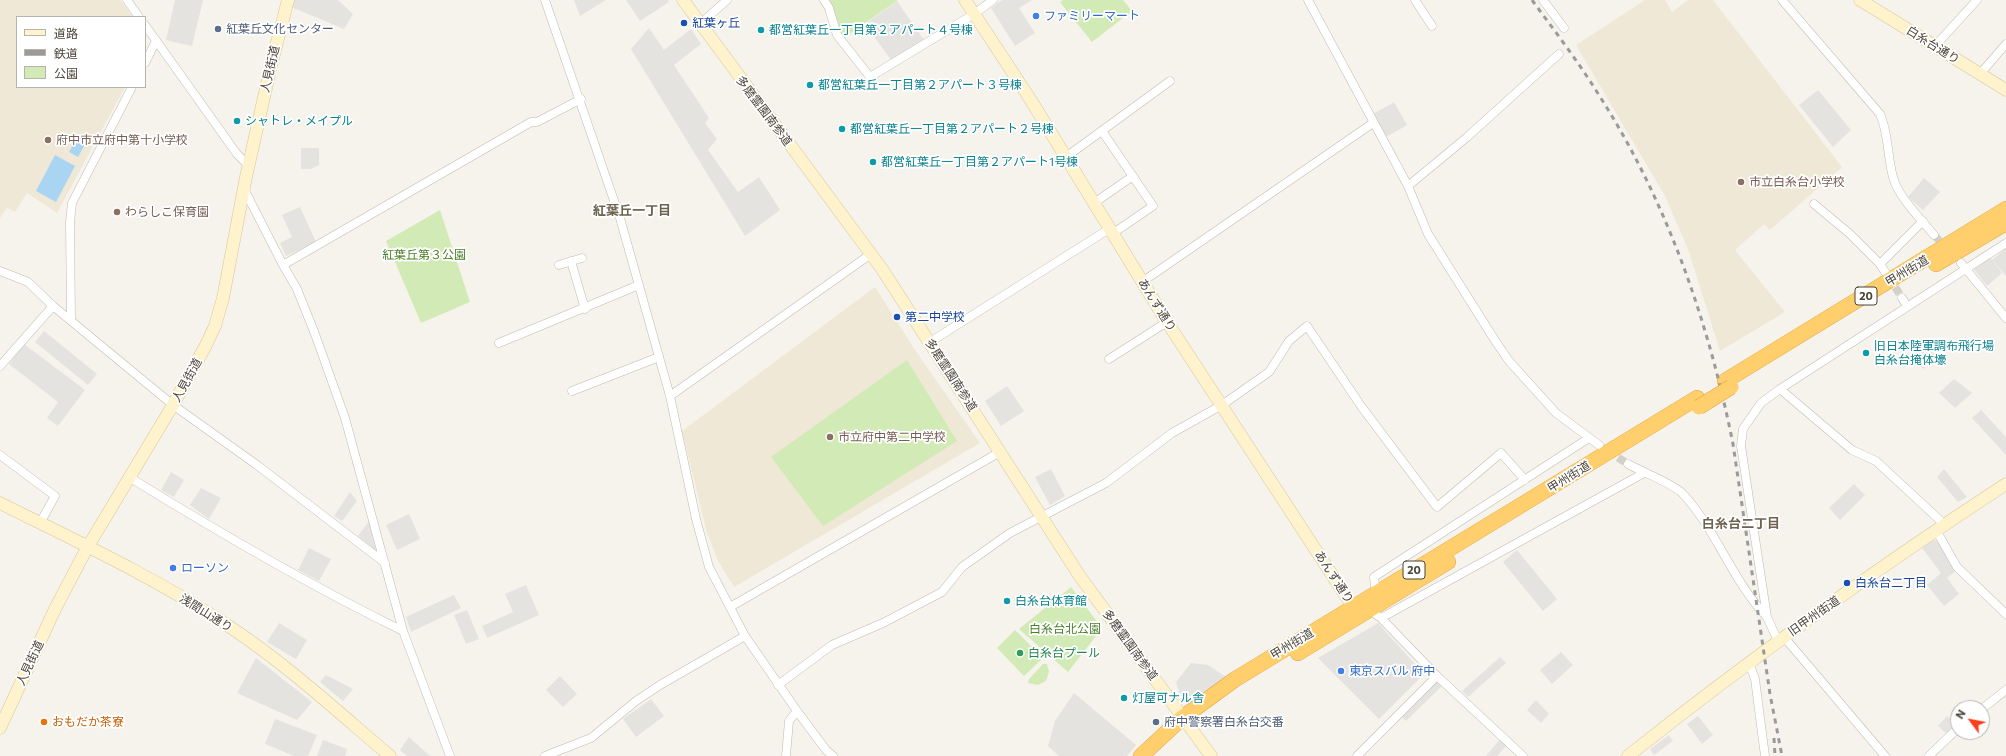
<!DOCTYPE html>
<html>
<head>
<meta charset="utf-8">
<style>
	body { margin:0 }
	#map { position:relative; width:2006px; height:756px; overflow:hidden; background:#f6f3ec; font-family:Commissioner,"Noto Sans JP",sans-serif }
	canvas { display:block }
	.legend { position:absolute; left:16px; top:16px; width:130px; height:72px; box-sizing:border-box; background:#fff; border:1px solid #b7b4b0; margin:0; padding:5px 7px; list-style:none; font-size:12px; color:#4b4439 }
	.legend li { display:flex; align-items:center; gap:8px; height:20px }
	.legend b { width:20px; border:1px solid #b7b4b0 }
	.north { position:absolute; left:1950px; top:700px; width:40px; height:40px; box-sizing:border-box; background:#fff; border:1px solid #b7b4b0; border-radius:50%; rotate:302deg; font-size:11px; font-weight:700; line-height:16px; text-align:center; color:#4b4439 }
	.north::after { content:''; display:block; margin:auto; width:14px; height:18px; background:#fc3f1d; clip-path:polygon(50% 0,100% 100%,50% 72%,0 100%) }
</style>
</head>
<body>
<div id="map">
<canvas width="2006" height="756"></canvas>
<ul class="legend">
<li><b style="height:5px;background:#fff3cd"></b>道路</li>
<li><b style="height:5px;background:#9a9a9a"></b>鉄道</li>
<li><b style="height:11px;background:#d2eab5"></b>公園</li>
</ul>
<div class="north">N</div>
</div>
<script>
const ctx = document.querySelector('canvas').getContext('2d');
ctx.lineJoin = 'round';
function paint(path, color) { ctx.fillStyle = color; ctx.fill(path, 'evenodd'); }
function strokePath(path, color, width, dash) { ctx.strokeStyle = color; ctx.lineWidth = width; ctx.lineCap = dash ? 'butt' : 'round'; ctx.setLineDash(dash || []); ctx.stroke(path); }
function drawText(font, color, halo, rows, align = 'center') {
  ctx.font = font + ' Commissioner,"Noto Sans JP",sans-serif'; ctx.lineWidth = 3.5; ctx.setLineDash([]); ctx.textBaseline = 'middle'; ctx.strokeStyle = halo; ctx.fillStyle = color; for (const [text, x, y, turn = 0] of rows) {
    ctx.save(); ctx.translate(x, y); ctx.rotate((+turn || 0) * Math.PI / 180); ctx.textAlign = isNaN(turn) ? turn : align; if (halo) ctx.strokeText(text, 0, 0); ctx.fillText(text, 0, 0); ctx.restore();
  }
}
paint(new Path2D(`
	M 0,0 L 120,0 L 133,17 L 17,17 L 17,87 L 125,87 L 57,213 L 27,193 L 15,212 L 7,208 L 0,218 Z
	M 1645,0 L 1665,0 L 1672,12 L 1688,0 L 1713,0 L 1842,167 L 1770,230 L 1764,224 L 1735,250 L 1785,312 L 1720,351 L 1688,249 L 1665,196 L 1576,45 Z
	M 875,287 L 915,350 L 980,443 L 734,587 L 718,561 L 707,533 L 682,431 Z`), '#efe8d6');
paint(new Path2D(`
	M 828,0 L 898,0 L 844,38 C 836,26 836,12 828,0 Z
	M 1063,0 L 1123,0 L 1132,11 L 1092,42 L 1060,2 Z
	M 440,210 L 470,302 L 421,323 L 386,241 Z
	M 907,360 L 957,441 L 823,526 L 771,457 Z
	M 1071,587 L 1102,628 L 1068,672 L 1019,629 Z
	M 1015,630 L 1043,658 L 1024,676 L 997,648 Z
	M 1043,664 L 1047,664 L 1049,672 L 1046,681 L 1038,685 L 1028,683 L 1029,679 Z`), '#d2eab5');
paint(new Path2D(`
	M 175,0 L 203,0 L 192,46 L 166,40 Z
	M 293,0 L 338,0 L 353,14 L 344,29 L 291,7 Z
	M 574,0 L 606,0 L 580,16 Z
	M 626,0 L 668,0 L 669,2 L 640,21 Z
	M 1002,0 L 1032,0 L 1019,8 L 1035,33 L 1015,46 L 991,8 Z
	M 897,1 L 924,40 L 891,60 L 865,24 Z
	M 649,28 L 664,50 L 691,29 L 701,44 L 674,65 L 709,118 L 705,123 L 717,139 L 708,150 L 738,192 L 759,177 L 780,210 L 745,236 L 631,49 Z
	M 1818,90 L 1851,130 L 1833,147 L 1799,105 Z
	M 1394,102 L 1407,125 L 1386,137 L 1373,114 Z
	M 301,148 L 319,148 L 319,165 L 311,169 L 301,169 Z
	M 1924,178 L 1940,192 L 1923,210 L 1908,197 Z
	M 300,207 L 316,242 L 286,256 L 280,243 L 292,237 L 282,215 Z
	M 2006,248 L 2006,276 L 1992,260 Z
	M 1988,255 L 2002,273 L 1987,286 L 1973,268 Z
	M 44,331 L 97,374 L 88,385 L 35,342 Z
	M 24,344 L 85,390 L 58,426 L 47,418 L 58,402 L 9,364 Z
	M 1925,345 L 1935,355 L 1924,369 L 1909,360 Z
	M 1954,379 L 1972,393 L 1955,408 L 1939,393 Z
	M 1007,386 L 1024,411 L 1001,426 L 985,401 Z
	M 1981,410 L 2006,437 L 2006,455 L 1972,418 Z
	M 1051,469 L 1065,496 L 1050,505 L 1035,477 Z
	M 1944,469 L 1967,497 L 1958,502 L 1937,477 Z
	M 171,472 L 184,480 L 174,497 L 161,490 Z
	M 1854,484 L 1865,495 L 1840,520 L 1829,508 Z
	M 201,488 L 221,498 L 209,519 L 190,505 Z
	M 350,492 L 357,501 L 342,521 L 334,516 Z
	M 409,514 L 420,539 L 397,550 L 386,525 Z
	M 369,521 L 376,551 L 358,536 Z
	M 1932,540 L 1937,541 L 1959,568 L 1947,578 L 1959,594 L 1944,606 L 1927,585 L 1941,573 L 1922,548 Z
	M 309,548 L 331,559 L 319,581 L 298,570 Z
	M 1517,550 L 1557,599 L 1543,611 L 1503,562 Z
	M 526,585 L 539,615 L 487,638 L 482,626 L 513,612 L 505,594 Z
	M 454,595 L 461,608 L 411,632 L 406,617 Z
	M 467,610 L 479,639 L 466,644 L 454,615 Z
	M 279,623 L 307,640 L 296,659 L 267,642 Z
	M 1378,623 L 1424,674 L 1379,719 L 1318,658 Z
	M 1561,652 L 1573,665 L 1552,684 L 1540,670 Z
	M 1500,657 L 1506,663 L 1468,697 L 1462,691 Z
	M 256,658 L 312,702 L 297,720 L 237,693 Z
	M 1191,663 L 1208,665 L 1226,677 L 1205,694 L 1196,698 L 1180,696 L 1176,682 Z
	M 326,675 L 353,689 L 343,701 L 320,682 Z
	M 560,676 L 577,694 L 563,707 L 546,690 Z
	M 1437,680 L 1442,686 L 1406,721 L 1401,716 Z
	M 1074,693 L 1136,745 L 1127,756 L 1059,756 L 1048,746 L 1055,721 Z
	M 651,699 L 664,716 L 636,737 L 623,719 Z
	M 1536,700 L 1549,714 L 1541,723 L 1527,710 Z
	M 1698,716 L 1713,735 L 1702,744 L 1687,724 Z
	M 1947,716 L 1957,725 L 1948,735 L 1938,726 Z
	M 275,719 L 317,735 L 308,756 L 294,756 L 265,744 Z
	M 1669,735 L 1673,741 L 1654,755 L 1650,749 Z
	M 409,737 L 430,756 L 407,756 L 400,750 Z
	M 1500,739 L 1507,745 L 1497,756 L 1486,756 Z
	M 323,740 L 347,749 L 345,756 L 317,756 Z`), '#e5e3e0');
paint(new Path2D(`
	M 79,134 L 88,139 L 78,157 L 69,152 Z
	M 55,155 L 75,166 L 56,202 L 36,191 Z`), '#a9d4f2');
strokePath(new Path2D(`
	M 1934,235 L 1961,263
	M 1889,277 L 1902,298
	M 1608,451 L 1628,464`), '#d4d0c8', 8, [8, 4]);
const street = new Path2D(`
	M 127,0 L 139,17
	M 545,0 L 620,218 L 670,396 L 696,519 L 709,567 L 745,636 L 797,711 L 826,750 L 833,756
	M 824,0 L 829,8 L 837,35 L 870,77 L 974,14 L 993,0
	M 1308,0 L 1408,186 L 1428,234 L 1494,339 L 1509,361 L 1556,413 L 1599,445
	M 1415,0 L 1432,26
	M 1543,0 L 1564,28
	M 1782,0 L 1880,114 C 1889,134 1887,156 1893,177 C 1898,197 1921,219 1934,235
	M 700,24 L 727,0
	M 145,25 L 237,154 L 249,166
	M 1935,46 L 1977,0
	M 145,63 L 156,41
	M 1980,74 L 2006,44
	M 1102,131 L 1153,206 L 1112,234
	M 1066,157 L 1170,81
	M 1408,186 L 1466,138 L 1559,54
	M 244,189 L 283,265 L 297,289 L 315,334 L 345,418 L 403,631 L 450,756
	M 1094,203 L 1133,176
	M 1814,204 L 1850,234 L 1880,264
	M 571,261 L 585,309
	M 1961,263 L 2006,318
	M 283,265 L 531,122 L 537,122 L 581,99
	M 559,265 L 582,258
	M 0,271 L 28,282 L 53,306 L 173,405 L 257,465 L 385,563
	M 1887,275 L 1880,264 L 1923,221
	M 1142,282 L 1373,123
	M 1902,298 L 1907,306
	M 71,319 L 70,222 L 72,203 L 132,87
	M 930,342 L 1109,229
	M 499,343 L 639,285
	M 1109,359 L 1167,322
	M 0,366 L 53,306
	M 1780,389 L 1852,450 L 1876,461 L 1944,524
	M 572,391 L 659,357
	M 670,396 L 871,254
	M 0,455 L 55,496 L 40,523
	M 1628,464 C 1642,472 1672,483 1682,493 C 1717,530 1732,581 1767,617
	M 129,477 C 218,532 309,585 403,631
	M 1936,530 L 1957,567 L 2006,614
	M 1376,593 L 1374,577 L 1589,438
	M 730,607 L 1000,452
	M 1370,610 L 1381,618 L 1437,676 L 1523,756
	M 1381,618 L 1644,473
	M 1784,637 L 1885,756
	M 1778,641 L 1767,617 L 1741,446 L 1743,429 L 1761,403 L 1780,389 L 2006,243
	M 1749,663 L 1755,679 L 1765,756
	M 778,685 L 832,645 L 883,623 L 942,592 L 962,567 L 1010,533 L 1106,483 L 1172,433 L 1222,405 L 1269,372 L 1289,341 L 1307,326 L 1361,406 L 1437,507 L 1501,453 L 1525,480
	M 1982,709 L 2006,690
	M 545,756 L 591,738 L 636,701 L 660,685 L 745,636
	M 786,756 L 789,721 L 797,711
	M 1357,756 L 1437,676
	M 1929,756 L 1958,728`);
const secondary = new Path2D(`
	M 683,0 L 882,269 L 1079,575 L 1211,756
	M 965,0 L 1032,102 L 1167,322 L 1353,607 L 1356,615
	M 1860,0 L 2006,90
	M 0,503 C 76,541 156,578 227,625 C 285,663 337,711 390,756
	M 0,728 L 55,609 L 87,548 L 173,405 L 205,347 L 215,326 L 223,298 L 246,177 L 271,66 L 288,0
	M 1628,756 C 1750,659 1876,569 2006,484`);
const highway = new Path2D(`
	M 1936,264 L 2006,223
	M 1725,381 L 2006,209
	M 1298,653 L 1448,562
	M 1141,756 L 1182,718 L 1234,680 L 1697,398`);
strokePath(street, '#c2bbae', 9);
strokePath(secondary, '#d6c79b', 13);
strokePath(highway, '#e0a43c', 16);
strokePath(street, '#fff', 8);
strokePath(secondary, '#fff3cd', 12);
strokePath(highway, '#ffcf6e', 15);
strokePath(new Path2D(`
	M 1532,0 C 1554,30 1577,60 1597,92 C 1666,199 1708,319 1733,444 L 1770,694 L 1782,756
	M 1774,738 L 1775,756`), '#9a9a9a', 3, [5, 5]);
const highwayBridge = new Path2D(`
	M 1699,407 L 1731,387`);
strokePath(highwayBridge, '#e0a43c', 16, []);
strokePath(highwayBridge, '#ffcf6e', 15);
for (const [x, y, r, color] of [
	[1036,16,4,"#3f7fe0"],
	[684,23,4,"#1a4fb4"],
	[218,29,4,"#5c6f8a"],
	[761,30,4,"#0f9aa8"],
	[810,85,4,"#0f9aa8"],
	[237,121,4,"#0f9aa8"],
	[842,129,4,"#0f9aa8"],
	[48,140,4,"#8d6e63"],
	[873,162,4,"#0f9aa8"],
	[1741,182,4,"#8d6e63"],
	[117,212,4,"#8d6e63"],
	[897,317,4,"#1a4fb4"],
	[1866,353,4,"#0f9aa8"],
	[830,437,4,"#8d6e63"],
	[173,568,4,"#3f7fe0"],
	[1847,583,4,"#1a4fb4"],
	[1007,601,4,"#0f9aa8"],
	[1020,653,4,"#2e9e5b"],
	[1341,671,4,"#3f7fe0"],
	[1124,698,4,"#0f9aa8"],
	[44,722,4,"#e8710a"],
	[1156,722,4,"#5c6f8a"]
]) { const dot = new Path2D(); dot.arc(x, y, r, 0, 2 * Math.PI); ctx.fillStyle = color; ctx.fill(dot); strokePath(dot, '#fff', 1.5); }
for (const [x, y, w] of [
	[1866,296,22],
	[1414,570,22]
]) { const box = new Path2D(); box.roundRect(x - w / 2, y - 9, w, 18, 3); ctx.fillStyle = '#fff'; ctx.fill(box); strokePath(box, '#4b4439', 1); }
drawText('bold 11px', '#4b4439', null, [
	["20",1866,296],
	["20",1414,570]
]);
drawText('12px', '#366cbe', '#fff', [
	["ファミリーマート",1044,16],
	["ローソン",181,568],
	["東京スバル 府中",1349,671]
], 'left');
drawText('12px', '#164399', '#fff', [
	["紅葉ヶ丘",692,23],
	["第二中学校",905,317],
	["白糸台二丁目",1855,583]
], 'left');
drawText('12px', '#4e5e75', '#fff', [
	["紅葉丘文化センター",226,29],
	["府中警察署白糸台交番",1164,722]
], 'left');
drawText('12px', '#0d838f', '#fff', [
	["都営紅葉丘一丁目第２アパート４号棟",769,30],
	["都営紅葉丘一丁目第２アパート３号棟",818,85],
	["シャトレ・メイプル",245,121],
	["都営紅葉丘一丁目第２アパート２号棟",850,129],
	["都営紅葉丘一丁目第２アパート1号棟",881,162],
	["旧日本陸軍調布飛行場",1874,346],
	["白糸台掩体壕",1874,360],
	["白糸台体育館",1015,601],
	["灯屋可ナル舎",1132,698]
], 'left');
drawText('12px', '#4b4439', '#fff', [
	["白糸台通り",1933,45,32],
	["人見街道",270,69,-77],
	["多磨霊園南参道",764,111,53],
	["甲州街道",1907,271,-31],
	["あんず通り",1157,305,58],
	["多磨霊園南参道",951,375,57],
	["人見街道",187,380,-61],
	["甲州街道",1569,477,-32],
	["あんず通り",1334,577,57],
	["浅間山通り",206,613,32],
	["旧甲州街道",1814,616,-35],
	["甲州街道",1292,644,-31],
	["多磨霊園南参道",1130,645,54],
	["人見街道",30,663,-65]
]);
drawText('12px', '#785e54', '#fff', [
	["府中市立府中第十小学校",56,140],
	["市立白糸台小学校",1749,182],
	["わらしこ保育園",125,212],
	["市立府中第二中学校",838,437]
], 'left');
drawText('12px', '#4a7f2a', '#fff', [
	["紅葉丘第３公園",424,255],
	["白糸台北公園",1065,629]
]);
drawText('12px', '#27864d', '#fff', [
	["白糸台プール",1028,653]
], 'left');
drawText('12px', '#c56008', '#fff', [
	["おもだか茶寮",52,722]
], 'left');
drawText('bold 13px', '#6e6250', '#fff', [
	["紅葉丘一丁目",632,211],
	["白糸台二丁目",1741,524]
]);
</script>
</body>
</html>
